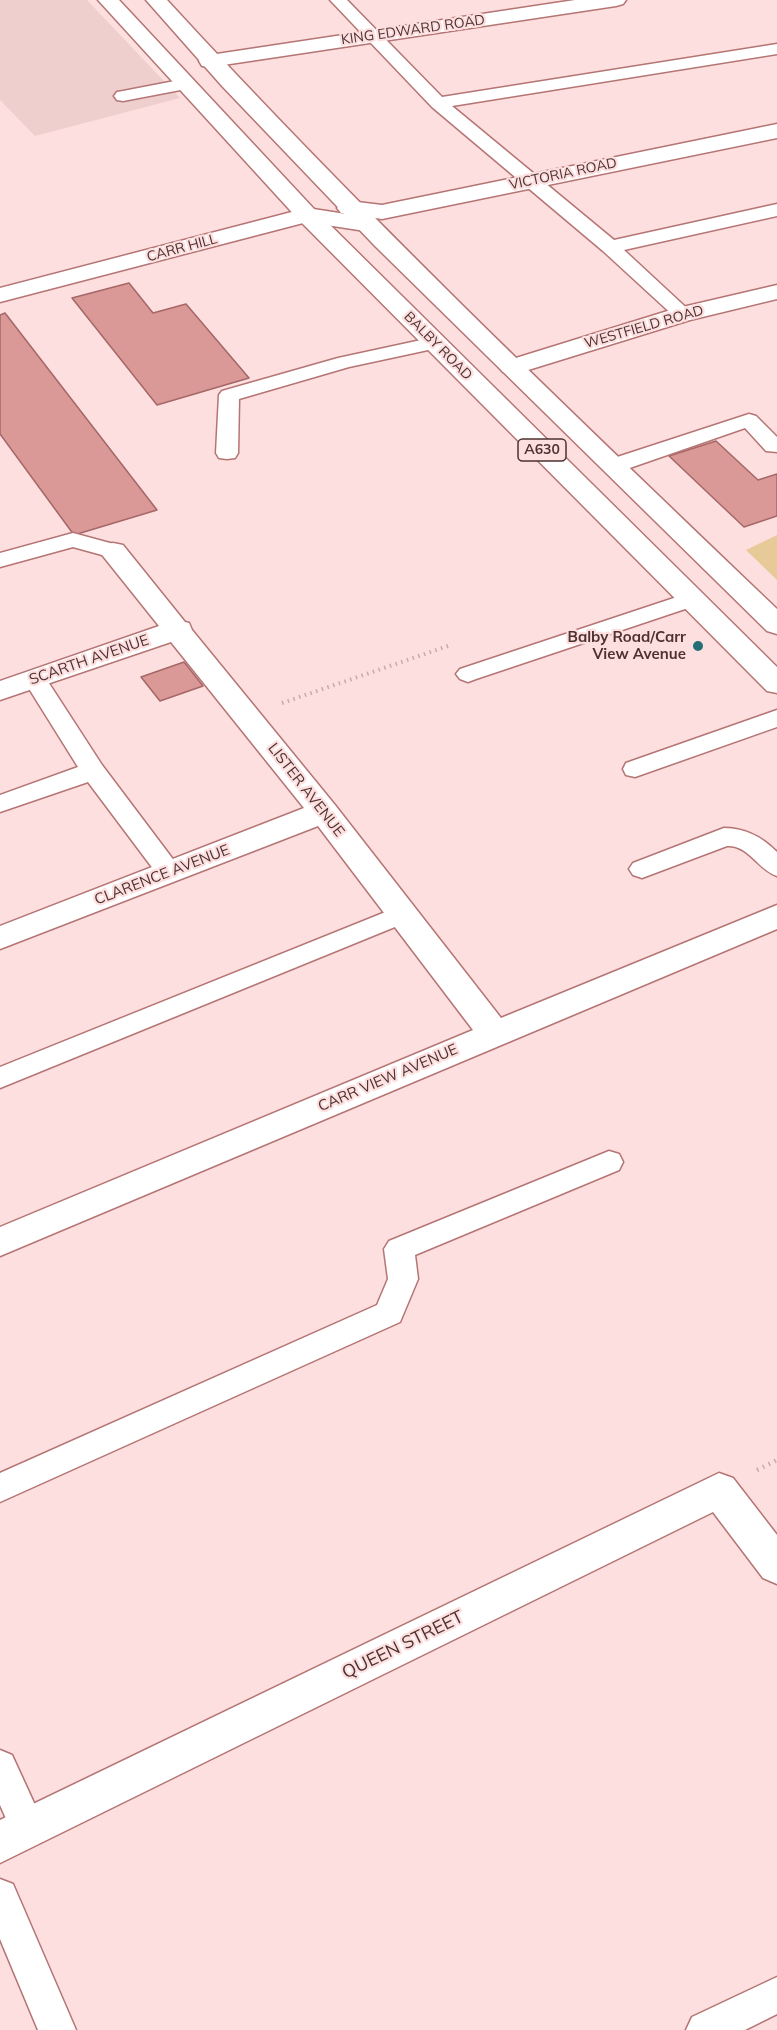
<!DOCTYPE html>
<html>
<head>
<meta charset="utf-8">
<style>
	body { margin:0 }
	canvas { display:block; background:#fcdfde }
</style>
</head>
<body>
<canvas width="777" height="2030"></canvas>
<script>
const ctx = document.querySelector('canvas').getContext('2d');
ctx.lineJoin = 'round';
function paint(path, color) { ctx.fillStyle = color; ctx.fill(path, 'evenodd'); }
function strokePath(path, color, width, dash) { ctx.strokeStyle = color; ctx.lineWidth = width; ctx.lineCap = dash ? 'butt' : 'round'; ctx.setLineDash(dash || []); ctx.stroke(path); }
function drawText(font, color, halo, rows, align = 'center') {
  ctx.font = font + ' Mulish,sans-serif'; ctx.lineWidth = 4.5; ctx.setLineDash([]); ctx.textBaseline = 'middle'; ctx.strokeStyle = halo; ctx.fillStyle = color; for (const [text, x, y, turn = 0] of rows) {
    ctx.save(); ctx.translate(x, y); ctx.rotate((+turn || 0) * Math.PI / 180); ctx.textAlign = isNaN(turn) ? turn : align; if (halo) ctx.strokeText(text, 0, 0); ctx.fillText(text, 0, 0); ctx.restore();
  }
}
paint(new Path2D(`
	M 0,0 L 87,0 L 180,98 L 35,136 L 0,100 Z`), '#efcfce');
paint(new Path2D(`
	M 777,535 L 777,580 L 746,550 Z`), '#e8ca99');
const building = new Path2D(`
	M 129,283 L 153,313 L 186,304 L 249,378 L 157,405 L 72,298 Z
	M 5,313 L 157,510 L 74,535 L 0,434 L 0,315 Z
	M 716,441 L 758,480 L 777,474 L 777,516 L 744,527 L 669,456 Z
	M 184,662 L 203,686 L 160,701 L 141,677 Z`);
paint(building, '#da9897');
strokePath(building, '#a56767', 1.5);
const service = new Path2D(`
	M 330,0 L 347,0 L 442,97 L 777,44 L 777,54 L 452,106 L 614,240 L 777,204 L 777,216 L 624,250 L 693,314 L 690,318 L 676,318 L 603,251 L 432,107 Z
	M 185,79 L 191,80 L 194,84 L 191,88 L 123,101 L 117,100 L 114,96 L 117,92 L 123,91 Z
	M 435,337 L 442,339 L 445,343 L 442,347 L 349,367 L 239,399 L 238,453 L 235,458 L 227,459 L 219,458 L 216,453 L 219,395 L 222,391 L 338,358 Z
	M 749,414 L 756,416 L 777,437 L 777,452 L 766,451 L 745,428 L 621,471 L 613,472 L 605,471 L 602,466 L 605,461 Z
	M 73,533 L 121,546 L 124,551 L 121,556 L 113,558 L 73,547 L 0,567 L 0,553 Z
	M 692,592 L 700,594 L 703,599 L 700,604 L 476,679 L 468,682 L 460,679 L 456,674 L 460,669 Z
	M 35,671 L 43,674 L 102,765 L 178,866 L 182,872 L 178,878 L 169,881 L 160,878 L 88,782 L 0,812 L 0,795 L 78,767 L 23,679 L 27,674 Z
	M 777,710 L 777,727 L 635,777 L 626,775 L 623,769 L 626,763 Z
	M 724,828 C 746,828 762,837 777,852 L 777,876 C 758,870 749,845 727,846 L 642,878 L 633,875 L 629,869 L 633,863 Z
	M 403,905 L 412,908 L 416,914 L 412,920 L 0,1088 L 0,1067 Z
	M 609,1151 L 619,1154 L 623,1162 L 619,1170 L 415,1255 L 418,1279 L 400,1322 L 0,1502 L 0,1473 L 377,1305 L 388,1279 L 384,1249 L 389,1241 Z
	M 0,1750 L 12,1755 L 46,1829 L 40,1841 L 28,1846 L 16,1841 L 0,1805 Z
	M 0,1879 L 13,1884 L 76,2030 L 38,2030 L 0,1939 Z
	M 777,1977 L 777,2014 L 745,2030 L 686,2030 L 692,2017 Z`);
const minor = new Path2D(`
	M 575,0 L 626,0 L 623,4 L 616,6 L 210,67 L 202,66 L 199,61 L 202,56 L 210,55 Z
	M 777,124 L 777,138 L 382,219 L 341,213 L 337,208 L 341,203 L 349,201 L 382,205 Z
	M 777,285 L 777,299 L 690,320 L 512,375 L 503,372 L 499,367 L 503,362 L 674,309 Z
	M 113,543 L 123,545 L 185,622 L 189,623 L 192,630 L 335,805 L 501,1018 L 777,905 L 777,929 L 0,1256 L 0,1227 L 473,1030 L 318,826 L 0,949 L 0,926 L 304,808 L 171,642 L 0,700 L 0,681 L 159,626 L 99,551 L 103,545 Z
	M 719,1473 L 733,1478 L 777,1535 L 777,1584 L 763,1578 L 713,1512 L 0,1863 L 0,1820 Z`);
const tertiary = new Path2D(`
	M 307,208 L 365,217 L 373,219 L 377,224 L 373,229 L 365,231 L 307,222 L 0,302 L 0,288 Z`);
const primary = new Path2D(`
	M 98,0 L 119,0 L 315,210 L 777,667 L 777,693 L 767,691 L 299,220 Z
	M 146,0 L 167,0 C 361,212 569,410 777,609 L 777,634 L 767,631 L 375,246 L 222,86 Z`);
strokePath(service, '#b57574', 3);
strokePath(minor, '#b57574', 3);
strokePath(tertiary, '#b57574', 3);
strokePath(primary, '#b57574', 3);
strokePath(new Path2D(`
	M 282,703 L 448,646`), '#c7abaa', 4, [1.5, 4.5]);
strokePath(new Path2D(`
	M 757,1470 L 777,1460`), '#c7abaa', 4.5, [1.5, 5]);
paint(service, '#fff');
paint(minor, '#fff');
paint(tertiary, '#fff');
paint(primary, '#fff');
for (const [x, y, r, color] of [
	[698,646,6,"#246f73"]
]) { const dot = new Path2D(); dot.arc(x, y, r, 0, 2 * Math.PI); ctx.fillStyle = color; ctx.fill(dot); strokePath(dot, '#fcdfde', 2); }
drawText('14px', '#4e3232', '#fcdfde', [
	["KING EDWARD ROAD",413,30,-8],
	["VICTORIA ROAD",563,174,-12],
	["CARR HILL",182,248,-15],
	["WESTFIELD ROAD",644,327,-16],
	["BALBY ROAD",438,346,45]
]);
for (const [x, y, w] of [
	[542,450,48]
]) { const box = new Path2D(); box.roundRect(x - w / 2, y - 11, w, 22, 4.5); ctx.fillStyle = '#fcdfde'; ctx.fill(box); strokePath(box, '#4e3232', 1.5); }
drawText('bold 14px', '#4e3232', null, [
	["A630",542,450]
]);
drawText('bold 15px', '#4e3232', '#fcdfde', [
	["Balby Road/Carr",686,637],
	["View Avenue",686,654]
], 'right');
drawText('15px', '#4e3232', '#fcdfde', [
	["SCARTH AVENUE",89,660,-19],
	["LISTER AVENUE",306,790,52],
	["CLARENCE AVENUE",162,875,-21],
	["CARR VIEW AVENUE",388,1078,-23]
]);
drawText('18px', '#4e3232', '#fcdfde', [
	["QUEEN STREET",403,1645,-26]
]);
</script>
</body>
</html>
